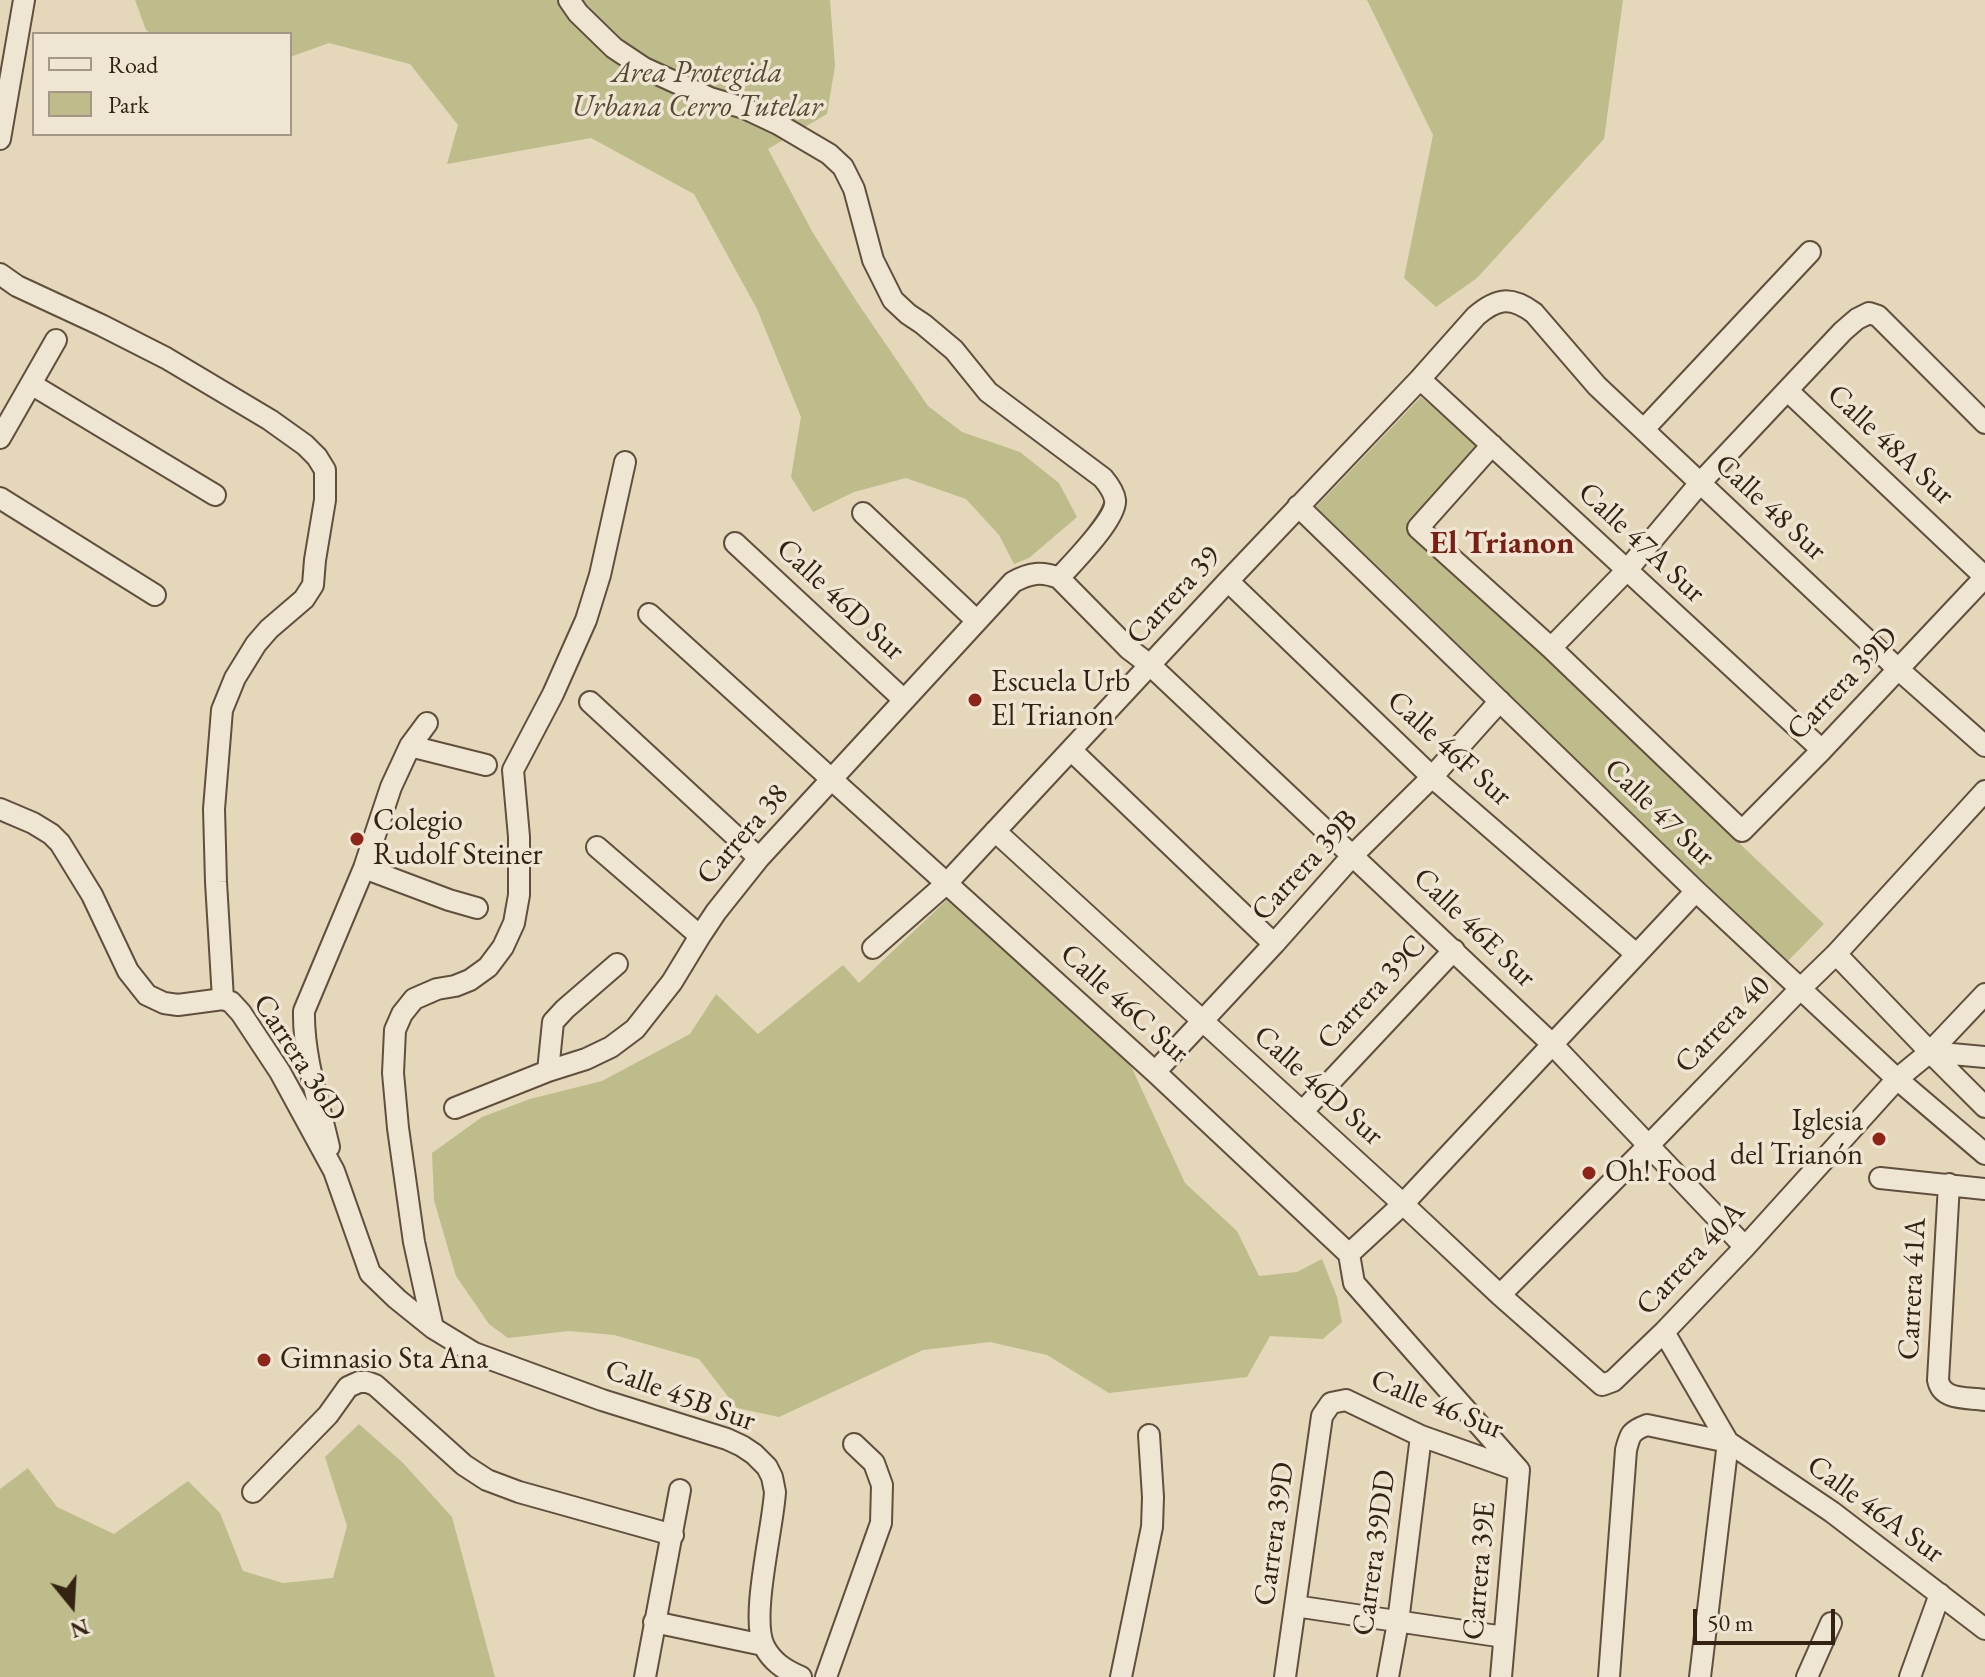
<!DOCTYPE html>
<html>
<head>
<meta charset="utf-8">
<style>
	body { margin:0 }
	#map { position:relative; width:1985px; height:1677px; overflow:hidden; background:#e5d7ba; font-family:"EB Garamond",serif }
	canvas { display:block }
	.legend { position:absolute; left:32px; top:32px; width:260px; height:104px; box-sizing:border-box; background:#eee5d2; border:2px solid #a49786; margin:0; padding:10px 14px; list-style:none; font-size:24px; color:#342213 }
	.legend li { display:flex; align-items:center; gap:16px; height:40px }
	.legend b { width:40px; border:2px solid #a49786 }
	.north { position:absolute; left:32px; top:1565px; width:80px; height:80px; -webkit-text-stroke:6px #eee5d2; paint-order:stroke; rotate:162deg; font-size:22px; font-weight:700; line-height:32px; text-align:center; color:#342213 }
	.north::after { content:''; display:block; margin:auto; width:28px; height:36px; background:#342213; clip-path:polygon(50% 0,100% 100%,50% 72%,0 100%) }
	.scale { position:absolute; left:1693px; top:1609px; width:142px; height:36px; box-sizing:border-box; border:4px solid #342213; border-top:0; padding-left:10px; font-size:24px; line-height:28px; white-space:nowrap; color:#342213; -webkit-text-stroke:6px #eee5d2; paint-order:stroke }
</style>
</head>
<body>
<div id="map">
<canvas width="1985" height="1677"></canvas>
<ul class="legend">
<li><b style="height:10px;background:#eee5d2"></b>Road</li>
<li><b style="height:22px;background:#bdbc8a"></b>Park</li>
</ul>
<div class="north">N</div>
<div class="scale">50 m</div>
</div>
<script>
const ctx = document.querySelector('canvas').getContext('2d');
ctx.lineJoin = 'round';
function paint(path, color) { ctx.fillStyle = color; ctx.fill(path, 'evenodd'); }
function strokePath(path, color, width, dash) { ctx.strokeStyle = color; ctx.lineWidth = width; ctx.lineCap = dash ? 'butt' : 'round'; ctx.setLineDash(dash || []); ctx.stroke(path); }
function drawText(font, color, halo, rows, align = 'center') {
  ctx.font = font + ' "EB Garamond",serif'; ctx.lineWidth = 7; ctx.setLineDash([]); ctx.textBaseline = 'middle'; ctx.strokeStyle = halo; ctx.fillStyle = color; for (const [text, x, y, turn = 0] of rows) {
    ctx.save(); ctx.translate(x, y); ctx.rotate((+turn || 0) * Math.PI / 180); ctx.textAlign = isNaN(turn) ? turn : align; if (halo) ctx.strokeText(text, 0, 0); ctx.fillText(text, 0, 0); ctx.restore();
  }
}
paint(new Path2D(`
	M 135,0 L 830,0 L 835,66 L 827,114 L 768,149 L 813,233 L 857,302 L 928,406 L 962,432 L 1020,452 L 1059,483 L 1077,517 L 1029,558 L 1014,564 L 999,535 L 966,499 L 906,478 L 854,492 L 813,512 L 791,477 L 801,417 L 757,309 L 694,194 L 591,138 L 447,164 L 458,125 L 410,64 L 329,43 L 290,57 L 290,34 L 152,34 L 146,30 Z
	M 1367,0 L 1623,0 L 1604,139 L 1477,278 L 1436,307 L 1404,278 L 1433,135 Z
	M 1421,397 L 1480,449 L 1410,529 L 1824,924 L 1787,962 L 1313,510 Z
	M 949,898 L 1130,1064 L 1185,1183 L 1237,1231 L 1259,1276 L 1297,1272 L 1322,1259 L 1337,1297 L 1342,1322 L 1323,1339 L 1270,1336 L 1247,1377 L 1109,1393 L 1047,1355 L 990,1342 L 923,1350 L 779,1417 L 737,1408 L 699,1359 L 614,1335 L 569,1331 L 508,1338 L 489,1324 L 456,1276 L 434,1200 L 432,1153 L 482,1117 L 530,1099 L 602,1081 L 690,1034 L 716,994 L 758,1034 L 843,965 L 859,983 Z
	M 359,1424 L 403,1463 L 452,1517 L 495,1677 L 0,1677 L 0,1489 L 28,1468 L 57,1507 L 114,1534 L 188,1481 L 220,1513 L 243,1571 L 283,1583 L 333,1578 L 347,1526 L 325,1457 Z`), '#bdbc8a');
const minor = new Path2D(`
	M 569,0 L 578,13 L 614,48 L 644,68 L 710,98 L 744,108 L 778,124 L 829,154 L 843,167 L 854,189 L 873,260 L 893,300 L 908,314 L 923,324 L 954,350 L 988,392 L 1103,478 C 1108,484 1114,492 1115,500 C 1118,517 1071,565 1059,578
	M 0,139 L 24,0
	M 0,274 L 17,286 L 101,325 L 166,358 L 270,420 L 305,445 L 317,457 L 325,470 L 325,500 L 315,560 L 313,585 L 304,599 L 269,629 L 256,644 L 235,678 L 222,710 L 214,809 L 216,882 L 223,999
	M 1420,379 L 1822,750
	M 31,384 L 215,495
	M 1788,391 L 1985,577
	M 1644,429 L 1810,252
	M 0,438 L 56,340
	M 1492,445 L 1418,528 L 1551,648 L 1742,831 L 1822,750 L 1985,577
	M 0,498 L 155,595
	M 1298,506 L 1696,891 L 1897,1079 L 1985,1154
	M 863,513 L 977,621
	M 735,543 L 904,700
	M 1228,581 L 1432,777 L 1636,954
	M 649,614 L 1155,1072 L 1349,1254 L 1354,1283 L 1519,1470
	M 1551,648 L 1627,570 L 1700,483 L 1843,331 L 1857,319 L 1869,313 L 1878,316 L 1985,423
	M 590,702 L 759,858
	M 410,746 L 486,765
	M 1071,750 L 1274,944
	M 0,809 L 33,823 L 51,834 L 60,843 L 92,895 L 128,971 L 147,995 L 164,1003 L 178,1005 L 223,999 L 231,1002 L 241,1013 L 280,1072 L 334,1171 L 370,1273 L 397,1299 L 433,1328 L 474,1353 L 602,1400 L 727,1439 L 742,1446 L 754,1454 L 767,1467 L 772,1477 L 775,1492 C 773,1528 750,1617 764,1646 C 772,1662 785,1670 801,1677
	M 995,831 L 1403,1204 L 1500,1295 L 1602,1385 L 1613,1381 L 1664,1332 L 1745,1247 L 1897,1079 L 1930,1052 L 1985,994
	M 597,847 L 700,936
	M 364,868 L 449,900 L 477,908
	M 873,948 L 947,883 L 1228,581 L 1420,379 L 1476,316 C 1497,298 1511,296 1534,313 L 1597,386 L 1898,669 L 1985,746
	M 1836,954 L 1930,1052 L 1985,1107
	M 1930,1052 L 1985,1057
	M 548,1071 L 553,1022 L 565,1009 L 617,964
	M 1155,1072 L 1274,944 L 1353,855 L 1432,777 L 1500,701
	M 455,1108 L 548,1071 L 586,1059 L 611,1047 L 635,1029 L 672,982 L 700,936 L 716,912 L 759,858 L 1013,582 C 1030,573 1041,571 1059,578 L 1129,649 L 1150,665 L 1552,1044 L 1745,1247
	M 1302,1112 L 1454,950
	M 329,1147 C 319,1103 303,1056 304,1011 L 364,868 L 391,787 L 410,746 L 427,723
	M 1880,1178 L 1985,1189
	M 1949,1184 L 1938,1380 C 1942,1401 1967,1397 1985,1400
	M 1349,1254 L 1403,1204 L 1696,891
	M 1500,1295 L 1649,1145 L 1801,988 L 1836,954 L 1985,791
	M 433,1328 L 414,1242 L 398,1128 L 393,1073 L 395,1030 L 402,1014 L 414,999 L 437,989 L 455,986 L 470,980 L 488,967 L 503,947 L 514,923 L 519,895 L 519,837 L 513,770 L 553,694 L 586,620 L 600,575 L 625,462
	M 1664,1332 L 1728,1442 L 1832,1512 L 1985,1629
	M 253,1492 L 328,1415 L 348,1387 L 359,1382 L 367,1382 L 375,1385 L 384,1393 L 464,1465 L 487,1480 L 519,1492 L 673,1535
	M 1295,1606 L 1504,1637
	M 654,1622 L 763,1645
	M 645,1677 L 680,1490
	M 826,1677 L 881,1523 L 882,1485 L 874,1463 L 854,1444
	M 1121,1677 L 1152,1527 L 1153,1497 L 1149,1435
	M 1285,1677 L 1322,1416 L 1331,1403 L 1346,1400 L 1421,1436 L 1517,1470
	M 1388,1677 L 1398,1622 L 1421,1436
	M 1501,1677 L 1519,1470
	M 1609,1677 L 1626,1450 C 1630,1434 1631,1431 1647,1425 L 1728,1442 L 1700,1677
	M 1807,1677 L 1831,1623
	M 1910,1677 L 1940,1594`);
strokePath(minor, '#604f3d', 24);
strokePath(minor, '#eee5d2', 20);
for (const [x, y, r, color] of [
	[975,700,8,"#8f2418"],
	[357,839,8,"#8f2418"],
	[1879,1139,8,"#8f2418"],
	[1589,1173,8,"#8f2418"],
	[264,1360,8,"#8f2418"]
]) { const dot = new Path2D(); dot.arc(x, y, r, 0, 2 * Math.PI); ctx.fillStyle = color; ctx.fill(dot); strokePath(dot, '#eee5d2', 3); }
drawText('italic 30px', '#564831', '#eee5d2', [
	["Area Protegida",697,74],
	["Urbana Cerro Tutelar",697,108]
]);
drawText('30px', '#342213', '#eee5d2', [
	["Calle 48A Sur",1890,445,43],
	["Calle 48 Sur",1770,508,43],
	["Calle 47A Sur",1641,543,43],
	["Carrera 39",1174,596,-47],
	["Calle 46D Sur",840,600,43],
	["Carrera 39D",1843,684,-46],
	["Calle 46F Sur",1449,749,42],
	["Calle 47 Sur",1659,813,44],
	["Carrera 38",743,835,-49],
	["Carrera 39B",1305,866,-47],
	["Calle 46E Sur",1474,928,44],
	["Carrera 39C",1372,993,-47],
	["Calle 46C Sur",1124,1004,42],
	["Carrera 40",1723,1025,-46],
	["Carrera 36D",299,1058,57],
	["Calle 46D Sur",1318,1086,42],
	["Carrera 40A",1691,1259,-47],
	["Carrera 41A",1913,1289,-87],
	["Calle 45B Sur",680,1396,20],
	["Calle 46 Sur",1437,1405,22],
	["Calle 46A Sur",1875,1510,36],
	["Carrera 39D",1275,1534,-82],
	["Carrera 39DD",1375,1553,-82],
	["Carrera 39E",1480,1571,-85]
]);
drawText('30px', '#342213', '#eee5d2', [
	["Escuela Urb",991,683],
	["El Trianon",991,717],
	["Colegio",373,822],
	["Rudolf Steiner",373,856],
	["Iglesia",1863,1122,"right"],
	["del Trianón",1863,1156,"right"],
	["Oh! Food",1605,1173],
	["Gimnasio Sta Ana",280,1360]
], 'left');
drawText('bold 32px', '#7a1f14', '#eee5d2', [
	["El Trianon",1502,544]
]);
</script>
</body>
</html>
